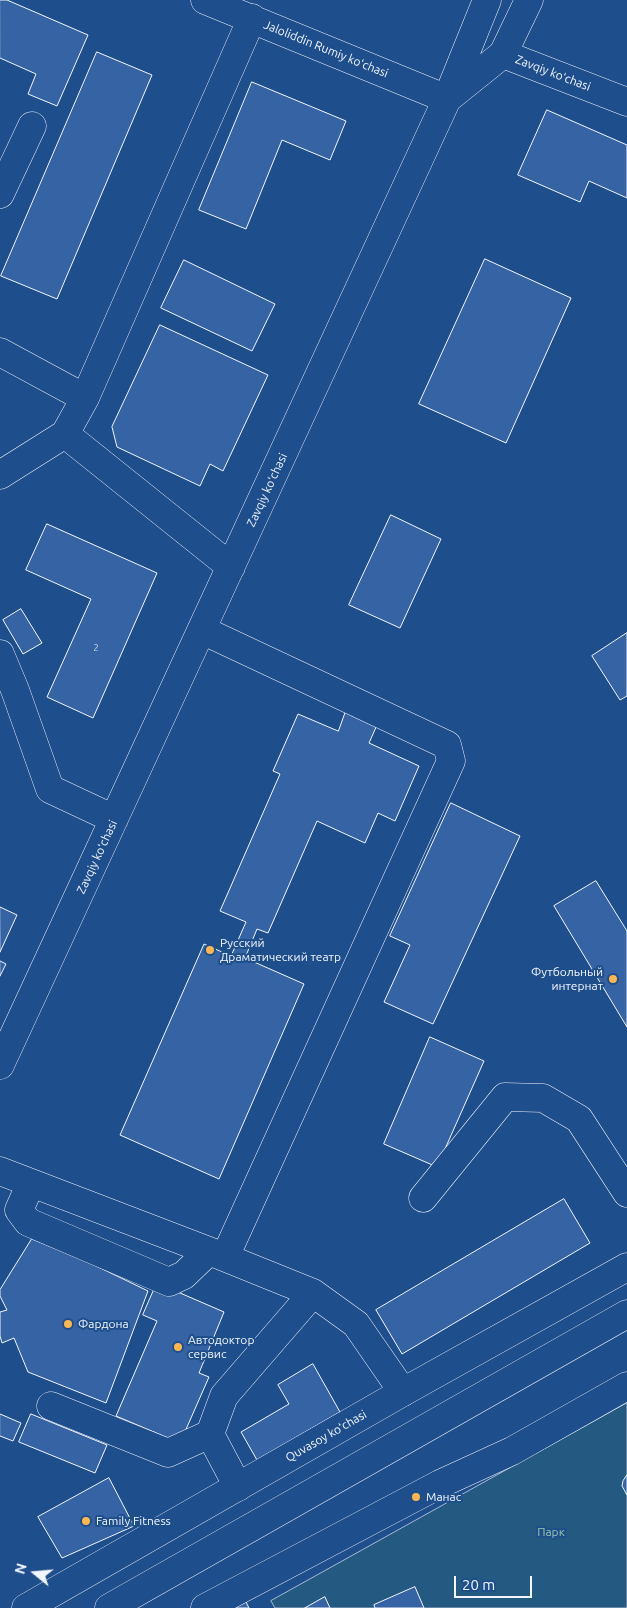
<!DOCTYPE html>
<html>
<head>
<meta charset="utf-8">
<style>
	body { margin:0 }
	#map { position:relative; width:627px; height:1608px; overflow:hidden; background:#1f4e8c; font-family:Ubuntu,sans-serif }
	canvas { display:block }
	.north { position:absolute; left:10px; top:1548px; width:50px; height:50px; -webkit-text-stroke:4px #1f4e8c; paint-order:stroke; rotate:287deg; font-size:14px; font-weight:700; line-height:20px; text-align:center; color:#f2f6ff }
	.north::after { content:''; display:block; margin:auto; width:18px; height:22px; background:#f2f6ff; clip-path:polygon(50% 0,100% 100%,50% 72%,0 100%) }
	.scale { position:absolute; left:454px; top:1576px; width:78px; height:22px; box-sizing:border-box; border:2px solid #f2f6ff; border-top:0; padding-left:6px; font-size:15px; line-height:18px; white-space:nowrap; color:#f2f6ff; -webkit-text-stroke:4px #1f4e8c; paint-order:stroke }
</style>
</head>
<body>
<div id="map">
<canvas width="627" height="1608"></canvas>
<div class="north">N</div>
<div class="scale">20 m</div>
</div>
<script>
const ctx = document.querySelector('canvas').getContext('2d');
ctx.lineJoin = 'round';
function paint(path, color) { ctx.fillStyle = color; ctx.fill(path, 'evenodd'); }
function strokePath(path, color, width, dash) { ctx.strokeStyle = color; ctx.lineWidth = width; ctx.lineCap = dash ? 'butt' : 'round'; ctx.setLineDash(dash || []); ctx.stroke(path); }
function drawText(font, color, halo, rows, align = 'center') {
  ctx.font = font + ' Ubuntu,sans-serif'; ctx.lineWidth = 4; ctx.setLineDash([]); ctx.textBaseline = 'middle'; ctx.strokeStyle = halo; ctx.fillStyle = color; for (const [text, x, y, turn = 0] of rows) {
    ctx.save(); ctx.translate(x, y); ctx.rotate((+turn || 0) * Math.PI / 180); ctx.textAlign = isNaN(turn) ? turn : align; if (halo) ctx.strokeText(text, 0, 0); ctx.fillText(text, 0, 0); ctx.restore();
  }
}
const green = new Path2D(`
	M 627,1403 L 627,1608 L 275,1608 L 271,1601 Z`);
paint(green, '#245a82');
strokePath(green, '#a8bbd7', 1);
const building = new Path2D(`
	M 0,0 L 7,0 L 88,35 L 57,106 L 28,94 L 36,74 L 0,58 Z
	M 97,52 L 152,75 L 57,299 L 1,276 Z
	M 252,82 L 346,121 L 330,160 L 282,140 L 246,229 L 199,210 Z
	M 547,110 L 627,145 L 627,198 L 589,181 L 580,202 L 518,175 Z
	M 485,259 L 571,298 L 506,443 L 419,404 Z
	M 184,260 L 275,304 L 252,351 L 161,308 Z
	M 160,325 L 268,375 L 223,471 L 210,464 L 200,486 L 117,447 L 112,427 Z
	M 391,515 L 441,539 L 400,628 L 349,605 Z
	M 47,524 L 157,573 L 93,718 L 47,697 L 91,599 L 26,570 Z
	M 21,609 L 42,643 L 23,654 L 3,620 Z
	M 627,633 L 627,696 L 620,700 L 592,656 Z
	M 346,711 L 377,725 L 369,743 L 419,766 L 395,821 L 378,813 L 365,843 L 317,821 L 268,933 L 257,929 L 245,958 L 304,984 L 219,1179 L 120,1135 L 204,944 L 231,956 L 246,922 L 220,911 L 280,774 L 273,771 L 298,714 L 338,731 Z
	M 451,803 L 520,836 L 433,1024 L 384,1002 L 410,945 L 390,936 Z
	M 596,881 L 627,931 L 627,1027 L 554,906 Z
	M 0,907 L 17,915 L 0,952 Z
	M 0,961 L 6,964 L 0,976 Z
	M 430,1037 L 484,1061 L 437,1167 L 384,1144 Z
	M 564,1199 L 590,1243 L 402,1354 L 376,1310 Z
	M 32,1239 L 88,1262 L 148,1291 L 106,1403 L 28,1372 L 14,1338 L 2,1343 L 0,1336 L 0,1312 L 7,1310 L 0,1296 L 0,1290 Z
	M 157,1283 L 224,1312 L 199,1373 L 209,1377 L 180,1443 L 116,1416 L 157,1321 L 143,1315 Z
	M 313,1364 L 340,1412 L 257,1460 L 241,1432 L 289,1404 L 278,1385 Z
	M 0,1414 L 21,1423 L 13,1441 L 0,1436 Z
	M 31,1414 L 107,1445 L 95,1473 L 19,1442 Z
	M 627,1475 L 627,1495 L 622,1486 L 623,1481 Z
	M 109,1478 L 134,1526 L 62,1558 L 38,1517 Z
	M 415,1587 L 424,1608 L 375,1608 L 374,1605 Z
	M 325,1597 L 330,1608 L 305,1608 Z
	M 244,1598 L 249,1608 L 227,1608 Z`);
paint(building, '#3563a3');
strokePath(building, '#f2f6ff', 1);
const minor = new Path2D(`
	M 205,0 L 447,99 L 487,0
	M 503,54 L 529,0
	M 0,194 L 32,126
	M 0,352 L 85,398
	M 65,434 L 231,567
	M 0,475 L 65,434 L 85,398 L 252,18
	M 202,630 L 447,745 L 451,761 L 225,1257
	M 0,654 L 15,690 L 50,789 L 114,819
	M 0,1065 L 447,99 L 503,54 L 627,102
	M 0,1171 L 209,1251 L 313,1293 L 356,1324 L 403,1392
	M 31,1183 L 19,1210 L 28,1222 L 169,1282 L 184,1275 L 209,1251
	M 423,1198 L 505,1097 L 543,1098 L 579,1119 L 627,1193
	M 51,1406 L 168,1453 L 210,1434
	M 238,1487 L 210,1434 L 224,1396 L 313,1293
	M 205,1608 L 440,1484 L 512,1451 L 627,1386`);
const major = new Path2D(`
	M 26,1608 L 403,1392 L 627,1267
	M 109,1608 L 627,1314`);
strokePath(minor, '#f2f6ff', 29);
strokePath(major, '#f2f6ff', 29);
strokePath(minor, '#1f4e8c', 28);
strokePath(major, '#1f4e8c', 28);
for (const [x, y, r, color] of [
	[210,950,5,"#ffb74d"],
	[613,979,5,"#ffb74d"],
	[68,1324,5,"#ffb74d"],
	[178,1347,5,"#ffb74d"],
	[416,1497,5,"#ffb74d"],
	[86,1521,5,"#ffb74d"]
]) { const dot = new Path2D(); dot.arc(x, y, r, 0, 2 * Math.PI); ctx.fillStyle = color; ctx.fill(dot); strokePath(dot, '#1f4e8c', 2); }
drawText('10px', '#c3d1e8', null, [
	["2",96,648]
]);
drawText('12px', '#f2f6ff', '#1f4e8c', [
	["Jaloliddin Rumiy koʻchasi",326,49,22],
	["Zavqiy koʻchasi",553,73,21],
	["Zavqiy koʻchasi",267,490,-65],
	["Zavqiy koʻchasi",97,857,-65],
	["Quvasoy koʻchasi",326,1436,-30]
]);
drawText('12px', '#f2f6ff', '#1f4e8c', [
	["Русский",220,943],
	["Драматический театр",220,957],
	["Футбольный",603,972,"right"],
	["интернат",603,986,"right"],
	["Фардона",78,1324],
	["Автодоктор",188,1340],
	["сервис",188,1354],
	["Манас",426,1497],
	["Family Fitness",96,1521]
], 'left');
drawText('12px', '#97c8a6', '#1f4e8c', [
	["Парк",551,1532]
]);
</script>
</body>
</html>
